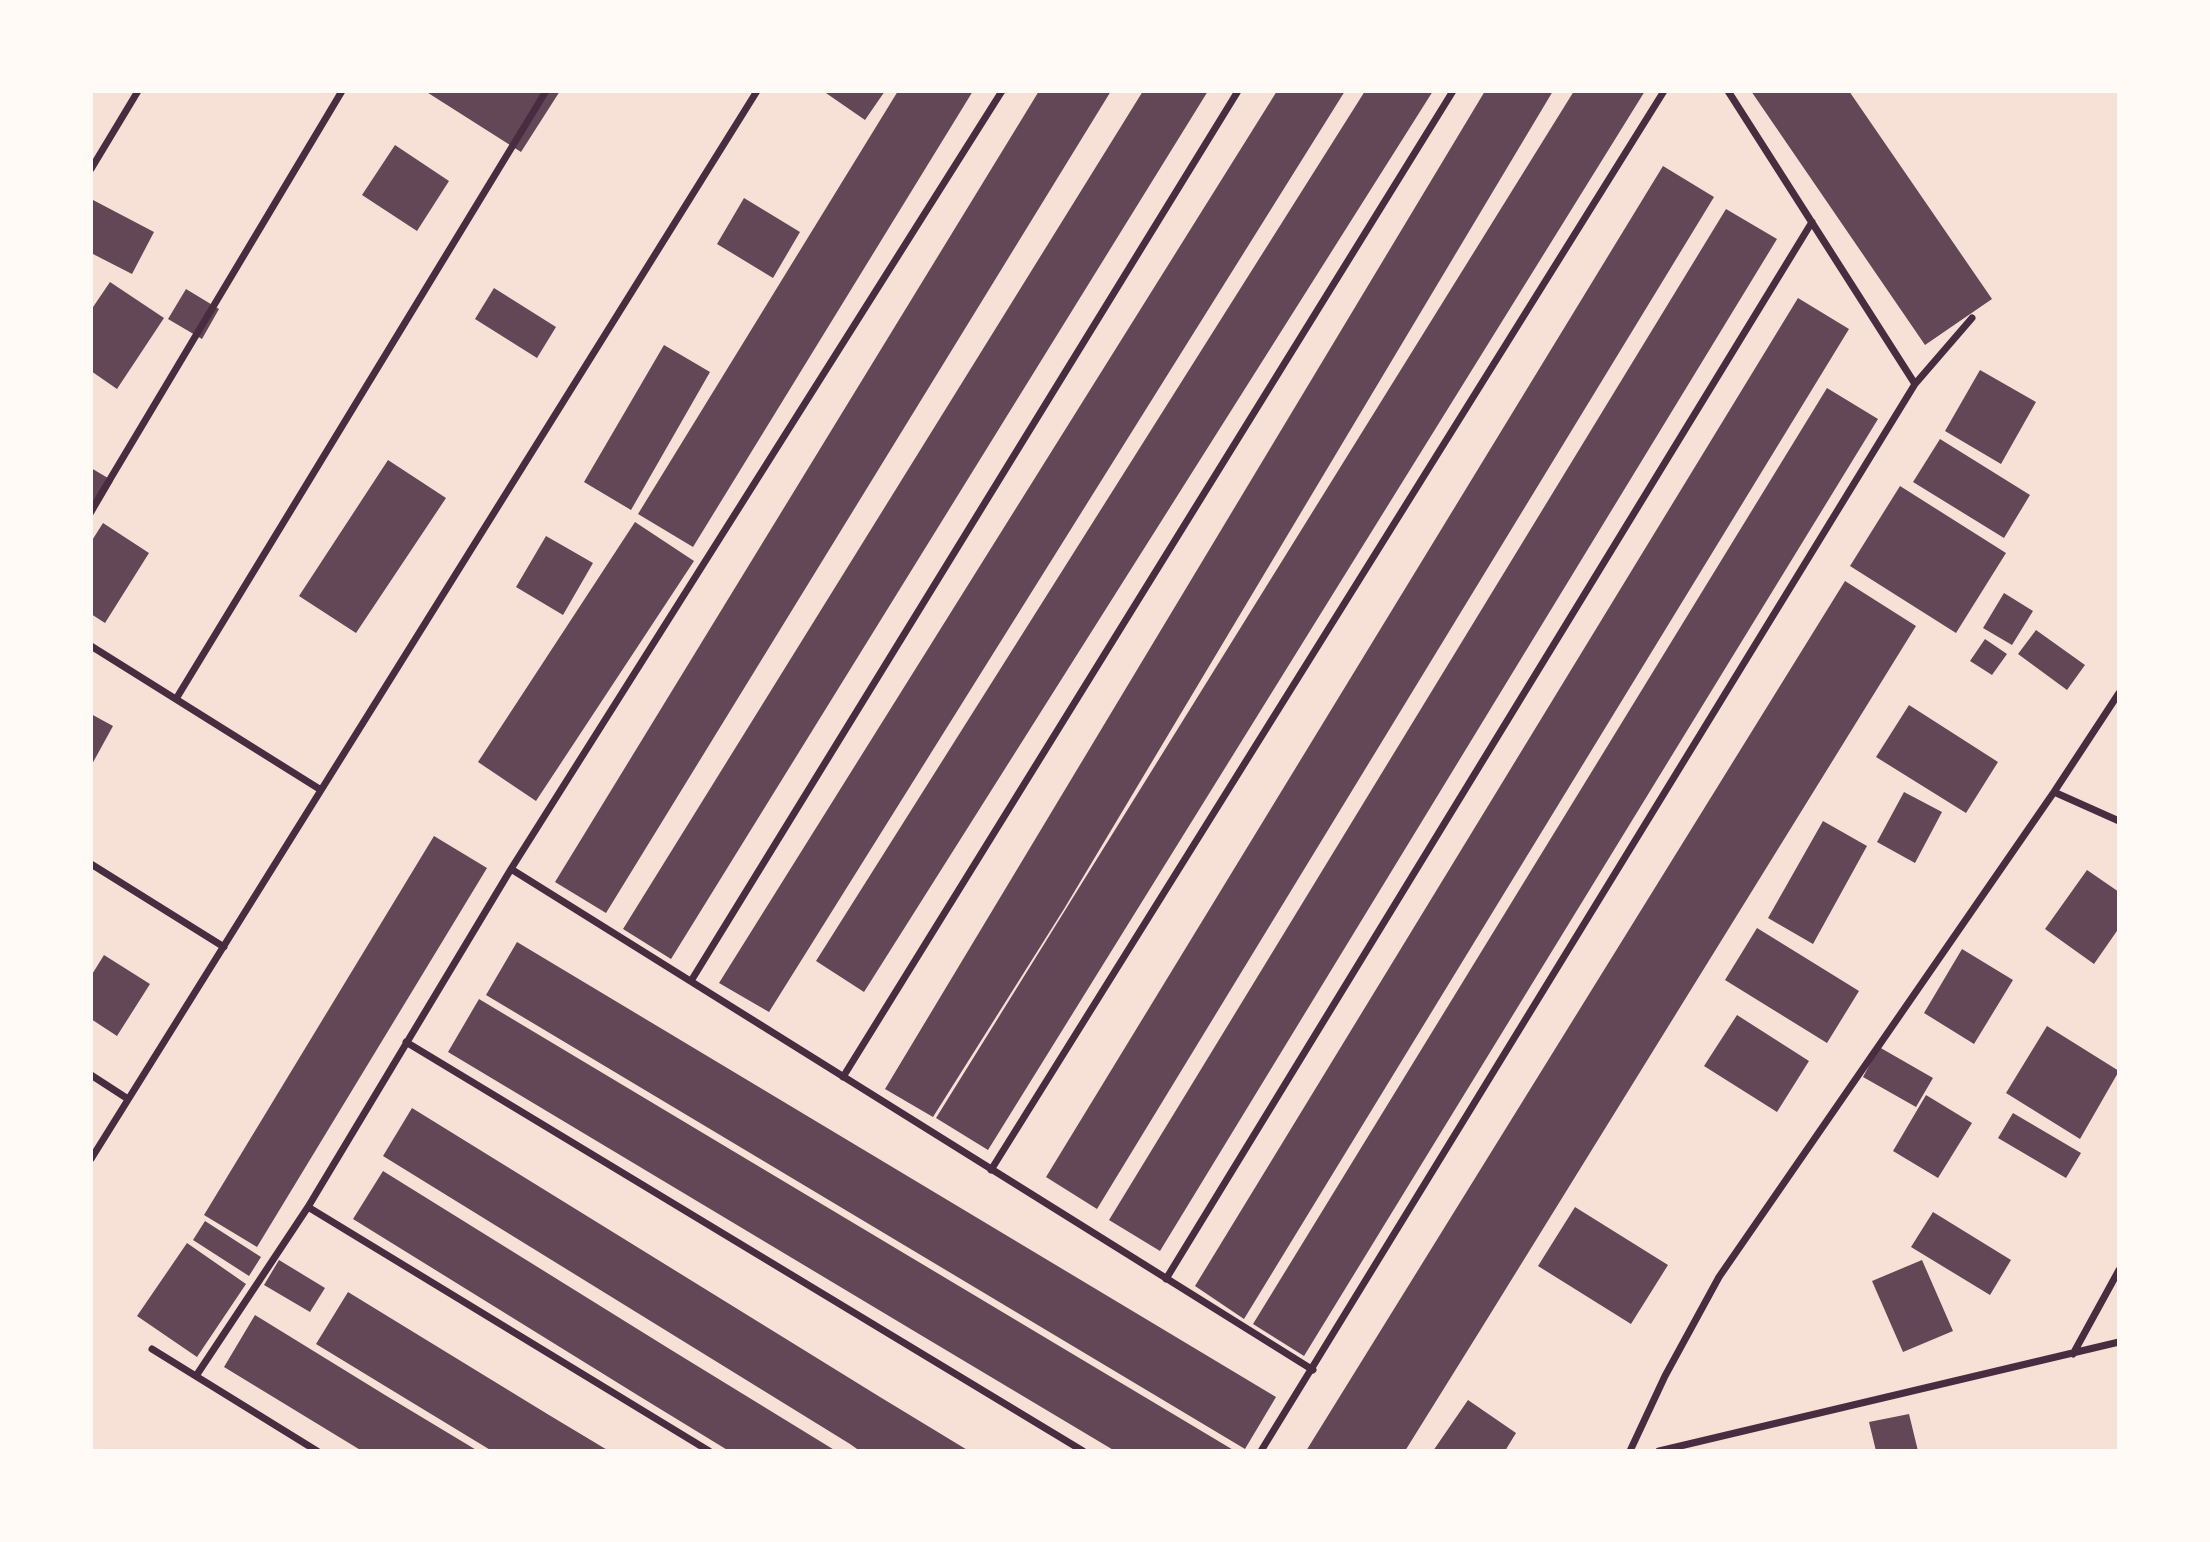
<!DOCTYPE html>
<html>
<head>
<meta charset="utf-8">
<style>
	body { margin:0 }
	#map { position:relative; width:2210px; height:1542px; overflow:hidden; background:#f7e1d7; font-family:"PT Sans",sans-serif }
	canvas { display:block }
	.frame { position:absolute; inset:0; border:93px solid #fffaf5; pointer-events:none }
</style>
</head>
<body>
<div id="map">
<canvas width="2210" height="1542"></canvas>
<div class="frame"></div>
</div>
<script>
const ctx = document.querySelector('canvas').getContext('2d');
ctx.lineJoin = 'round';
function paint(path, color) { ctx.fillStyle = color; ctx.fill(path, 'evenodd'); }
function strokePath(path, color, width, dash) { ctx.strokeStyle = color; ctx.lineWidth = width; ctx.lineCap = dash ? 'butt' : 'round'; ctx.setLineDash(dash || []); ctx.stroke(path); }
paint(new Path2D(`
	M 425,91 L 560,91 L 521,152 Z
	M 823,91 L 885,91 L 865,120 Z
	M 898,91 L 973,91 L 693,547 L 638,514 Z
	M 1039,91 L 1111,91 L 606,913 L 555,882 Z
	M 1143,91 L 1208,91 L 671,959 L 623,929 Z
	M 1277,91 L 1345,91 L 769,1012 L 719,983 Z
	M 1365,91 L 1433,91 L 864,992 L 816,961 Z
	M 1485,91 L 1553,91 L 1064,909 L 933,1117 L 885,1089 Z
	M 1574,91 L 1645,91 L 988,1150 L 936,1118 Z
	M 1751,91 L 1849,91 L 1992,299 L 1925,345 Z
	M 395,145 L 449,181 L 417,231 L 362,195 Z
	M 1663,166 L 1714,197 L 1097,1209 L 1046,1177 Z
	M 744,198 L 800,232 L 773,278 L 717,244 Z
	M 93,200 L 154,232 L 132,274 L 91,253 Z
	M 1726,209 L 1777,239 L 1160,1251 L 1109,1220 Z
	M 110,282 L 164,318 L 117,389 L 91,371 L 91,310 Z
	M 494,288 L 556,327 L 537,358 L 475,319 Z
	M 186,289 L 219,309 L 202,339 L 168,319 Z
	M 1798,298 L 1849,329 L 1244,1319 L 1195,1286 Z
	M 664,345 L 710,372 L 631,510 L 584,482 Z
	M 1980,370 L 2036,402 L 2001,464 L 1945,431 Z
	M 1827,388 L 1878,419 L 1304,1356 L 1253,1324 Z
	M 1940,439 L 2030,495 L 2004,538 L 1913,482 Z
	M 388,460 L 446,498 L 356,633 L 299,596 Z
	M 91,468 L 113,481 L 91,519 Z
	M 1900,486 L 2006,553 L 1956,633 L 1850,566 Z
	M 635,522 L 694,561 L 536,801 L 478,762 Z
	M 103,523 L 149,553 L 105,623 L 91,614 L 91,542 Z
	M 546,536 L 593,563 L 563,615 L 516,587 Z
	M 1845,581 L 1916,626 L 1481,1329 L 1405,1451 L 1306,1451 Z
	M 2004,593 L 2033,611 L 2012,645 L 1983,628 Z
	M 2036,630 L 2085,665 L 2067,690 L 2018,654 Z
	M 1985,639 L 2007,654 L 1992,675 L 1970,661 Z
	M 1909,705 L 1998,762 L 1966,813 L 1876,757 Z
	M 91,714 L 113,726 L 91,766 Z
	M 1904,792 L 1942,812 L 1915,863 L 1877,842 Z
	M 1823,821 L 1867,846 L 1813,944 L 1768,918 Z
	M 434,836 L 487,868 L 257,1247 L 204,1215 Z
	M 2087,870 L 2119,892 L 2119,928 L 2094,964 L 2045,929 Z
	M 1757,928 L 1859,991 L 1827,1043 L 1725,980 Z
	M 517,942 L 1276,1397 L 1245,1449 L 486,995 Z
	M 1962,949 L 2013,980 L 1974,1044 L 1924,1013 Z
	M 104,955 L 150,984 L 117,1036 L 91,1019 L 91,976 Z
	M 479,999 L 733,1151 L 1235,1451 L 1115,1451 L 919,1334 L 448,1052 Z
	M 1737,1015 L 1809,1061 L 1777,1112 L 1704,1066 Z
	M 2047,1026 L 2119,1071 L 2080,1139 L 2006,1093 Z
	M 1879,1047 L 1933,1078 L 1916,1107 L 1863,1077 Z
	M 1926,1095 L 1972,1123 L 1938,1178 L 1893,1151 Z
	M 412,1108 L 880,1397 L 969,1451 L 860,1451 L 850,1444 L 383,1156 Z
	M 2013,1113 L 2081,1153 L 2066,1178 L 1998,1138 Z
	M 383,1171 L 668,1348 L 836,1451 L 729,1451 L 639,1396 L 353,1219 Z
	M 1575,1207 L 1668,1265 L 1631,1324 L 1538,1266 Z
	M 1933,1212 L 2011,1260 L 1990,1295 L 1911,1247 Z
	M 205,1221 L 261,1257 L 249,1276 L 193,1240 Z
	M 187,1243 L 246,1284 L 197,1357 L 137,1316 Z
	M 279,1260 L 325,1288 L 310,1312 L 264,1285 Z
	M 1922,1260 L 1953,1331 L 1903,1352 L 1872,1281 Z
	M 348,1292 L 549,1415 L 609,1451 L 492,1451 L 408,1400 L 316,1344 Z
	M 255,1315 L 385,1395 L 478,1451 L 362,1451 L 224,1367 Z
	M 1468,1400 L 1516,1433 L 1505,1451 L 1433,1451 Z
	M 1909,1414 L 1918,1451 L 1876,1451 L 1869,1422 Z`), '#644757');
strokePath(new Path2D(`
	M 1728,91 L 1915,384
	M 91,169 L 138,91
	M 91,511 L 342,91
	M 91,646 L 321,790
	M 176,699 L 546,91
	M 2054,792 L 2119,821
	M 91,864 L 224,947
	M 511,869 L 1313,1370
	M 691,981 L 1238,91
	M 406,1042 L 1083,1451
	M 91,1075 L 128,1099
	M 843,1077 L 1453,91
	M 91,1159 L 757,91
	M 991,1170 L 1664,91
	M 308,1207 L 709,1451
	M 1166,1279 L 1812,222
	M 152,1349 L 317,1451
	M 2073,1354 L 2119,1270
	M 196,1376 L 308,1207 L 511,869 L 1002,91
	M 1261,1451 L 1915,384 L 1972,318
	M 1630,1451 L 1665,1376 L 1719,1277 L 2054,792 L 2119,693
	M 1659,1451 L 2119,1342`), '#4a2c40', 7);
</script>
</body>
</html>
